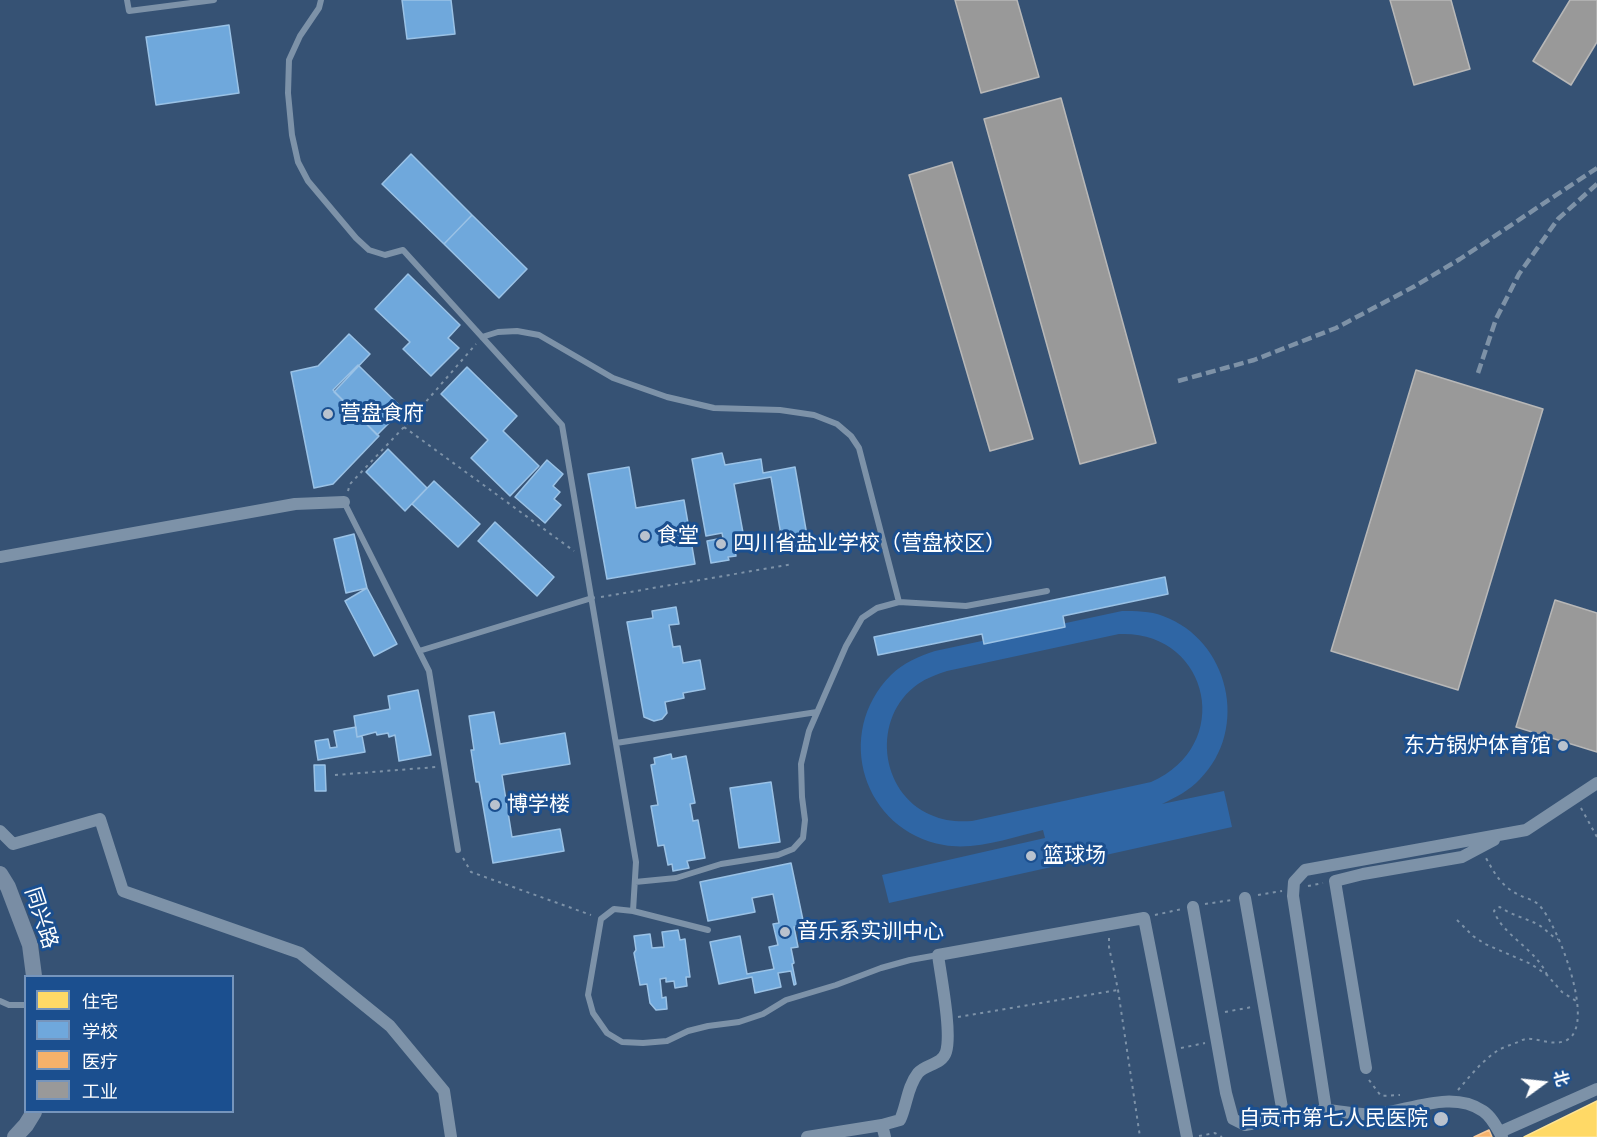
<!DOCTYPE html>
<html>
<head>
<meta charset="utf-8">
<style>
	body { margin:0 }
	#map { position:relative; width:1597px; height:1137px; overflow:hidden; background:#365274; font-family:"Alegreya Sans","Noto Sans SC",sans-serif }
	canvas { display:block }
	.legend { position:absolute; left:24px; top:975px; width:210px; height:138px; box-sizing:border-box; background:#1b4f8f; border:2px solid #7695bc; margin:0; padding:8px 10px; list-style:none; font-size:18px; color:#fff }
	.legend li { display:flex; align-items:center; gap:12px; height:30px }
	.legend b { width:30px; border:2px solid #7695bc }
	.north { position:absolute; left:1513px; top:1053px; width:60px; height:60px; -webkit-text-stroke:4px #1b4f8f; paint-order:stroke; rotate:75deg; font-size:16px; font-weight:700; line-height:24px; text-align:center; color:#fff }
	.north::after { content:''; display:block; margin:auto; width:21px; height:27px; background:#fff; clip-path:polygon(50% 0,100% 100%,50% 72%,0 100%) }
</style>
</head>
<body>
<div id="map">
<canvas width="1597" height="1137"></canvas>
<ul class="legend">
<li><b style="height:16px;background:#ffd966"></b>住宅</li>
<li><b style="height:16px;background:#6fa8dc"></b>学校</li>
<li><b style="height:16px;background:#f6b26b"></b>医疗</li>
<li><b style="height:16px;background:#999"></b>工业</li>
</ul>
<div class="north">北</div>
</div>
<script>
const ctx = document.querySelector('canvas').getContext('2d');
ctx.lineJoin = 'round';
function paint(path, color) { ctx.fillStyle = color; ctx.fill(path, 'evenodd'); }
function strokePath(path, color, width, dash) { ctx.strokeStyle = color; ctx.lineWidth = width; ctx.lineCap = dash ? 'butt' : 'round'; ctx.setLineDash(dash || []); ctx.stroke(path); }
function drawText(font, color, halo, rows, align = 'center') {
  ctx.font = font + ' "Alegreya Sans","Noto Sans SC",sans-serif'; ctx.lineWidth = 6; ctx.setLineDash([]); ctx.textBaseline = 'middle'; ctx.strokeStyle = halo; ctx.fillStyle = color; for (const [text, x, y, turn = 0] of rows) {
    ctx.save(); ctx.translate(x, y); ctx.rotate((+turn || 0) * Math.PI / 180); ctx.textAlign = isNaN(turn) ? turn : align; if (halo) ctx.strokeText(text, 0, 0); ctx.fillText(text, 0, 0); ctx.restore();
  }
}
paint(new Path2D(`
	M 1122,611 C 1136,611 1150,611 1163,616 C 1229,640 1250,729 1200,779 C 1189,791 1176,797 1162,804 L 1224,791 L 1232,827 L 889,903 L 882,875 L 1045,838 L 1043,830 C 1013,837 975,851 944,845 C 863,831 833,733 891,675 C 903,663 919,656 935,651 ZM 1119,634 C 1209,630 1236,745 1151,782 L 972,821 C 958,822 944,821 931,815 C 879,793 871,717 918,684 C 927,678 937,674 947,671 Z`), '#2f66a5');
const homes = new Path2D(`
	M 1597,1101 L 1597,1137 L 1524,1137 Z`);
paint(homes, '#ffd966');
strokePath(homes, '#ffe494', 1.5);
const schools = new Path2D(`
	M 402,0 L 451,0 L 455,34 L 407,39 Z
	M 229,25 L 239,93 L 156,105 L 146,37 Z
	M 411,154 L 472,215 L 444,244 L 382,184 Z
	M 472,215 L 527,269 L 499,298 L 444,244 Z
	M 408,274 L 460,325 L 448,338 L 459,348 L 431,376 L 403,349 L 410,342 L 375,309 Z
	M 349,334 L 370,354 L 334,392 L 379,436 L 333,484 L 314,488 L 291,372 L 318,366 Z
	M 358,365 L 403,409 L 377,435 L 333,390 Z
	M 467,367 L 517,416 L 503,431 L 539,466 L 510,496 L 471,458 L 488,440 L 441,394 Z
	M 388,449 L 427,488 L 405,511 L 366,472 Z
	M 722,453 L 725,465 L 761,459 L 763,473 L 795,467 L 809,547 L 784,552 L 771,477 L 734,484 L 746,549 L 735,551 L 736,556 L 728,557 L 729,560 L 711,563 L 707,541 L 723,538 L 722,533 L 706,536 L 692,459 Z
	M 547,460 L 563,474 L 553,486 L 560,492 L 554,499 L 561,505 L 545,523 L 515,497 Z
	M 629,467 L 636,508 L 684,500 L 695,564 L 607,579 L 588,474 Z
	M 434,481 L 480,524 L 458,547 L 412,504 Z
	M 495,522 L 554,577 L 537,596 L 478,541 Z
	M 354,534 L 367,588 L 346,593 L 334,539 Z
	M 1165,577 L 1168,594 L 1063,616 L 1065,627 L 984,644 L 982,634 L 878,655 L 874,637 Z
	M 367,588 L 397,644 L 374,656 L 345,601 Z
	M 676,607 L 679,624 L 669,625 L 673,647 L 680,646 L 683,663 L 700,660 L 705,689 L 683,693 L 684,698 L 665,702 L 667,713 L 662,719 L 654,721 L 644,717 L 627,622 L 653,618 L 652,611 Z
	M 418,690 L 431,755 L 399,761 L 395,735 L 389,737 L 388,733 L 377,735 L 376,732 L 357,737 L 354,716 L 390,709 L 388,696 Z
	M 494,712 L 500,744 L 565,733 L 570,764 L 502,775 L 512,837 L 560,829 L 564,851 L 493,863 L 479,782 L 476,782 L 471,750 L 474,750 L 469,716 Z
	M 356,727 L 357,737 L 362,736 L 365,752 L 318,760 L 315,741 L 328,739 L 330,748 L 337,747 L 334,731 Z
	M 671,754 L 672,759 L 686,756 L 695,803 L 690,804 L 693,821 L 698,820 L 705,858 L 687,861 L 689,868 L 673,871 L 672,864 L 668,865 L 664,845 L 658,846 L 651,806 L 658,805 L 651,765 L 655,764 L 654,758 Z
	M 314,765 L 325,765 L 326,791 L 315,791 Z
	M 771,782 L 780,842 L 739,848 L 730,788 Z
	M 791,863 L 804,925 L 794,927 L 798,947 L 791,948 L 794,963 L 792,964 L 796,984 L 794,985 L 791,971 L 778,973 L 781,987 L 755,993 L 752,977 L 719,984 L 710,942 L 740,936 L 747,974 L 774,969 L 769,947 L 778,945 L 773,924 L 779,923 L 773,894 L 752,898 L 755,912 L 708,921 L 700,882 Z
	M 678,930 L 680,940 L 685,939 L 690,977 L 686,977 L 687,986 L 675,988 L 674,981 L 666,982 L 666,978 L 660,979 L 662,998 L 666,997 L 667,1009 L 656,1010 L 650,1003 L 647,984 L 640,985 L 634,953 L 636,950 L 634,936 L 650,934 L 652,948 L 664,947 L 662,932 Z`);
paint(schools, '#6fa8dc');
strokePath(schools, '#9ac2e6', 1.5);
const health = new Path2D(`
	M 1489,1130 L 1492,1137 L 1474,1137 Z`);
paint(health, '#f6b26b');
strokePath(health, '#f9c997', 1.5);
const industry = new Path2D(`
	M 955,0 L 1017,0 L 1039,77 L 981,93 Z
	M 1390,0 L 1451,0 L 1470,69 L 1414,85 Z
	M 1570,0 L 1597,0 L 1597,42 L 1571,85 L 1533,61 Z
	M 1061,98 L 1156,443 L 1080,464 L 984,119 Z
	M 952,162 L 1033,439 L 990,451 L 909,175 Z
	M 1416,370 L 1543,409 L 1458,690 L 1331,651 Z
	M 1555,600 L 1597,613 L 1597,752 L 1516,727 Z`);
paint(industry, '#999');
strokePath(industry, '#b8b8b8', 1.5);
strokePath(new Path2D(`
	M 404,427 L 574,551
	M 348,491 L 350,484 L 404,427 L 476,344
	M 601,597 L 793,564
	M 335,775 L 436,767
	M 1581,808 L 1597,837
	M 463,858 L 471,872 L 591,915
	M 1308,886 L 1323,883
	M 1258,895 L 1282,891
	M 1205,904 L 1232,900
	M 1155,915 L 1182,909
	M 1457,920 L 1473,936 L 1485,944 L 1531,964 L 1547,975 L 1562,992 L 1576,1001
	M 1109,938 L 1109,947 L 1118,990 L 1140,1137
	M 1547,975 C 1536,949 1502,935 1494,911 L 1496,908 L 1500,907 C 1511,915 1525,918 1537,924 C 1545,928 1550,936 1558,939
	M 1225,1012 L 1252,1007
	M 958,1017 L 1118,990
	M 1181,1048 L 1205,1043
	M 1369,1080 L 1381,1096 L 1400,1095
	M 1458,1090 C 1470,1076 1482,1061 1497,1051 C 1503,1047 1511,1045 1518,1042 C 1522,1040 1526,1038 1531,1039 C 1543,1040 1555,1046 1567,1040 C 1597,1024 1557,923 1539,905 C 1534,900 1525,898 1519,895 C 1501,886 1495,874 1486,858
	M 1199,1136 L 1215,1133 L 1222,1137`), '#7d92a8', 2, [3, 4.5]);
strokePath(new Path2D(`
	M 127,0 L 129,11 L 214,0
	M 321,0 L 319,8 L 300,36 L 289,60 L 288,93 L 292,135 L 298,162 L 308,181 L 356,238 L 369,250 L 385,255 L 403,250 L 562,425 L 636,862 L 633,911 L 614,909 L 601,919 L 588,995 L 593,1013 L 607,1033 L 622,1042 L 643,1043 L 667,1041 L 688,1031 L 708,1026 L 739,1022 L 763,1014 L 786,1000 L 836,985 L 881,968 L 910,960 L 938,955
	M 482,337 L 498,332 L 517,331 L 539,335 L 613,378 L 667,397 L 714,408 L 780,410 L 814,415 L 837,424 L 851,436 L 859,448 L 899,602
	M 344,502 L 429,671 L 458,850
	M 419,651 L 592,598
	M 616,743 L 817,712
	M 635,882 L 676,878 L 721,864 L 778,855 L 793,849 L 803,838 L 805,820 L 802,797 L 801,764 L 809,731 L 846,646 L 862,618 L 877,608 L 899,602 L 966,606 L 1047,591
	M 633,911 L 708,930
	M 0,1001 L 9,1005 L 26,1005`), '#7d92a8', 6);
strokePath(new Path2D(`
	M 0,557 L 295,504 L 344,502
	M 0,831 L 13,844 L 100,819 L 123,891 L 300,953 L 390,1026 L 444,1091 L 451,1137
	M 1245,898 L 1284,1119
	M 1193,907 L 1226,1093 L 1233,1119 L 1245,1125 L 1326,1110 C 1344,1111 1360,1116 1378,1114 C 1411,1110 1452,1090 1483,1111 C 1492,1117 1497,1128 1502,1137
	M 1366,1068 L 1335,881 L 1363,874 L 1462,857 L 1494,840
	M 1326,1110 L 1293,896 L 1294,882 L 1305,870 L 1526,830 L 1597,783
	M 882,1125 L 900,1120 C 907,1105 907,1087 918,1073 C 925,1064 942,1065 946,1052 C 952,1033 941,977 938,955 L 1144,918 L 1187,1137
	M 1500,1132 L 1597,1089
	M 807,1137 L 882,1125 L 885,1137`), '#7d92a8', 12);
strokePath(new Path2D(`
	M 0,874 L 8,887 L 30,945 L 34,976
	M 15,1137 L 26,1125 L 34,1112`), '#798da4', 16);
strokePath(new Path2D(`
	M 1478,373 L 1496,319 L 1519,274 L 1558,219 L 1597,184
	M 1178,381 L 1254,360 L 1336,328 L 1415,286 L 1460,259 L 1597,168`), '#7e92a7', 4.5, [10, 4.5]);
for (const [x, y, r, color] of [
	[328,414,6,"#b9c2ce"],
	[645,536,6,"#b9c2ce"],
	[721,544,6,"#b9c2ce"],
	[1563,746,6,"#b9c2ce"],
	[495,805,6,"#b9c2ce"],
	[1031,856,6,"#b9c2ce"],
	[785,932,6,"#b9c2ce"],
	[1441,1119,8,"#b9c2ce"]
]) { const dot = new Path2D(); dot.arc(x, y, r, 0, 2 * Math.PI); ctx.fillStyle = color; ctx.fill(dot); strokePath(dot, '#1b4f8f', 2); }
drawText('21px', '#fff', '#1b4f8f', [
	["营盘食府",340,414],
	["食堂",657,536],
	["四川省盐业学校（营盘校区）",733,544],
	["东方锅炉体育馆",1551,746,"right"],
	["博学楼",507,805],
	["篮球场",1043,856],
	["音乐系实训中心",797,932],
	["自贡市第七人民医院",1428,1119,"right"]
], 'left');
drawText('21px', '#fff', '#1b4f8f', [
	["同兴路",41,918,72]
]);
</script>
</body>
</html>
